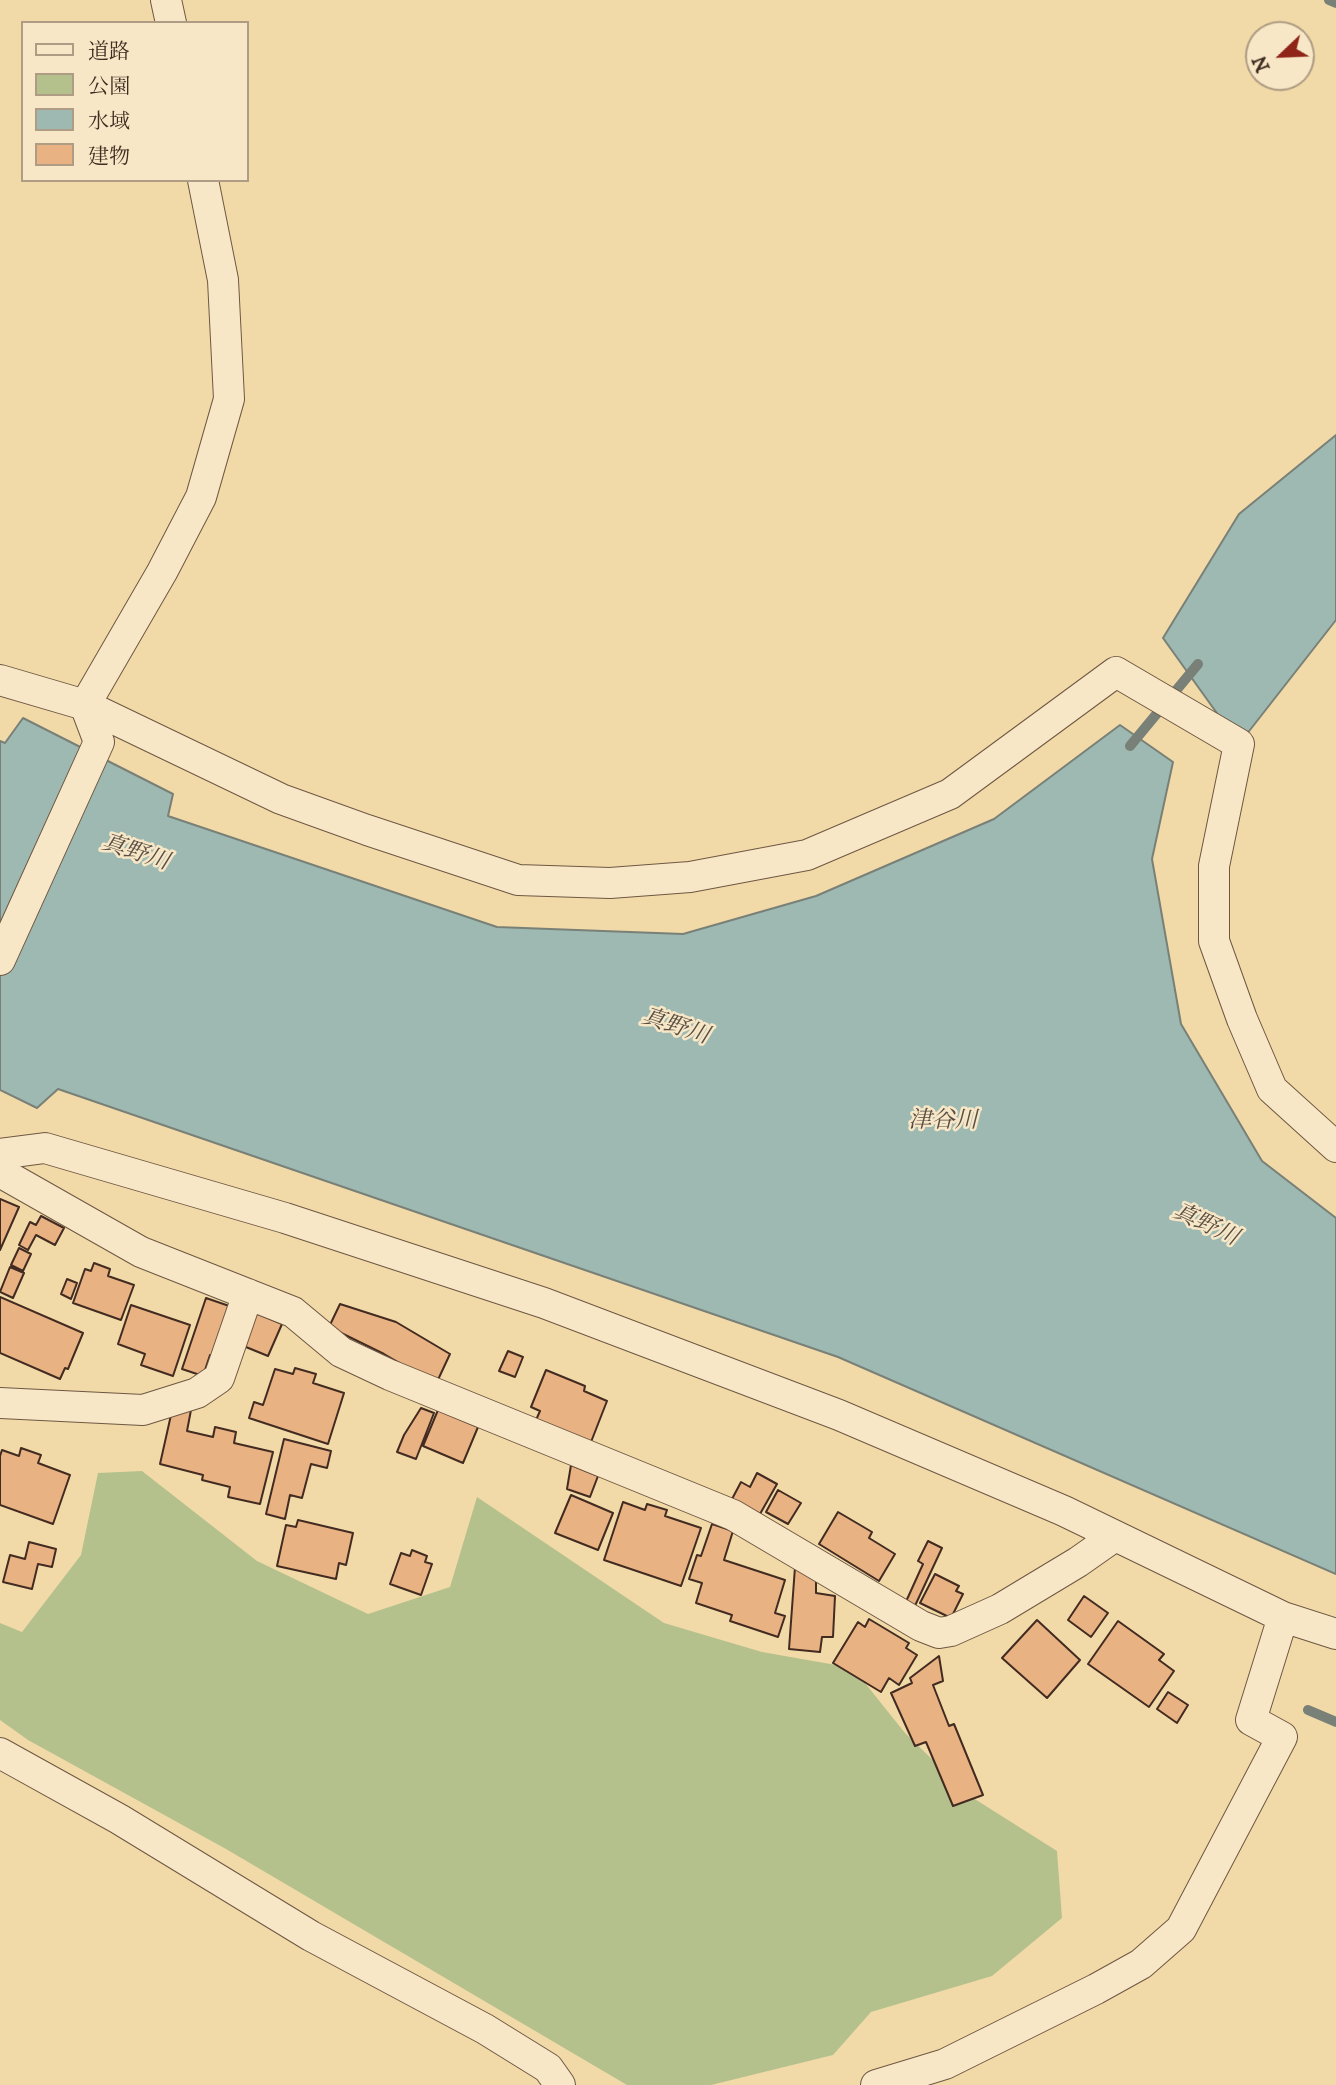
<!DOCTYPE html>
<html>
<head>
<meta charset="utf-8">
<style>
	body { margin:0 }
	#map { position:relative; width:1336px; height:2085px; overflow:hidden; background:#f2daa8; font-family:"IM FELL DW Pica","Noto Serif JP",serif }
	canvas { display:block }
	.legend { position:absolute; left:21px; top:21px; width:228px; height:161px; box-sizing:border-box; background:#f7e7c6; border:2px solid #af9c84; margin:0; padding:9px 12px; list-style:none; font-size:21px; color:#422b21 }
	.legend li { display:flex; align-items:center; gap:14px; height:35px }
	.legend b { width:35px; border:2px solid #af9c84 }
	.north { position:absolute; left:1245px; top:21px; width:70px; height:70px; box-sizing:border-box; background:#f7e7c6; border:2px solid #af9c84; border-radius:50%; rotate:247deg; font-size:19px; font-weight:700; line-height:28px; text-align:center; color:#422b21 }
	.north::after { content:''; display:block; margin:auto; width:24px; height:32px; background:#8f2418; clip-path:polygon(50% 0,100% 100%,50% 72%,0 100%) }
</style>
</head>
<body>
<div id="map">
<canvas width="1336" height="2085"></canvas>
<ul class="legend">
<li><b style="height:9px;background:#f7e7c6"></b>道路</li>
<li><b style="height:19px;background:#b4c18d"></b>公園</li>
<li><b style="height:19px;background:#9db9b1"></b>水域</li>
<li><b style="height:19px;background:#e9b283"></b>建物</li>
</ul>
<div class="north">N</div>
</div>
<script>
const ctx = document.querySelector('canvas').getContext('2d');
ctx.lineJoin = 'round';
function paint(path, color) { ctx.fillStyle = color; ctx.fill(path, 'evenodd'); }
function strokePath(path, color, width, dash) { ctx.strokeStyle = color; ctx.lineWidth = width; ctx.lineCap = dash ? 'butt' : 'round'; ctx.setLineDash(dash || []); ctx.stroke(path); }
function drawText(font, color, halo, rows, align = 'center') {
  ctx.font = font + ' "IM FELL DW Pica","Noto Serif JP",serif'; ctx.lineWidth = 5; ctx.setLineDash([]); ctx.textBaseline = 'middle'; ctx.strokeStyle = halo; ctx.fillStyle = color; for (const [text, x, y, turn = 0] of rows) {
    ctx.save(); ctx.translate(x, y); ctx.rotate((+turn || 0) * Math.PI / 180); ctx.textAlign = isNaN(turn) ? turn : align; if (halo) ctx.strokeText(text, 0, 0); ctx.fillText(text, 0, 0); ctx.restore();
  }
}
paint(new Path2D(`
	M 142,1471 L 257,1561 L 368,1614 L 450,1587 L 477,1497 L 664,1623 L 762,1652 L 853,1668 L 905,1733 L 970,1796 L 1057,1851 L 1062,1918 L 992,1976 L 871,2012 L 833,2055 L 711,2085 L 627,2085 L 226,1849 L 28,1740 L 0,1720 L 0,1623 L 22,1632 L 81,1555 L 98,1473 Z`), '#b4c18d');
const water = new Path2D(`
	M 1336,435 L 1336,620 L 1239,744 L 1163,638 L 1239,514 Z
	M 23,718 L 173,794 L 168,816 L 497,927 L 683,934 L 816,896 L 994,819 L 1120,725 L 1173,762 L 1152,859 L 1181,1024 L 1262,1161 L 1336,1218 L 1336,1574 L 838,1357 L 58,1089 L 37,1108 L 0,1090 L 0,741 L 5,743 Z`);
paint(water, '#9db9b1');
strokePath(water, '#798077', 2);
strokePath(new Path2D(`
	M 1329,0 L 1336,3
	M 1130,746 L 1198,664
	M 1308,1710 L 1336,1722`), '#798077', 10);
const building = new Path2D(`
	M 0,1199 L 19,1207 L 0,1250 Z
	M 41,1216 L 64,1228 L 55,1245 L 36,1235 L 28,1250 L 19,1245 L 30,1222 L 36,1225 Z
	M 19,1248 L 31,1254 L 23,1271 L 11,1265 Z
	M 94,1263 L 110,1269 L 108,1276 L 134,1285 L 121,1320 L 73,1303 L 85,1269 L 91,1271 Z
	M 10,1267 L 24,1273 L 13,1298 L 0,1292 Z
	M 67,1279 L 77,1283 L 71,1299 L 61,1294 Z
	M 0,1297 L 83,1333 L 68,1369 L 65,1368 L 60,1379 L 0,1353 Z
	M 206,1298 L 235,1308 L 219,1358 L 210,1355 L 203,1376 L 182,1369 Z
	M 340,1304 L 396,1322 L 450,1354 L 436,1384 L 384,1354 L 329,1327 Z
	M 131,1305 L 190,1325 L 173,1376 L 141,1365 L 145,1354 L 118,1344 Z
	M 254,1312 L 282,1324 L 268,1356 L 241,1345 Z
	M 508,1351 L 523,1357 L 515,1377 L 499,1371 Z
	M 295,1368 L 316,1374 L 313,1383 L 344,1393 L 328,1444 L 249,1418 L 254,1402 L 263,1405 L 275,1369 L 293,1374 Z
	M 546,1370 L 585,1386 L 584,1391 L 607,1401 L 591,1442 L 536,1420 L 540,1411 L 531,1407 Z
	M 173,1406 L 191,1410 L 187,1431 L 213,1437 L 215,1427 L 236,1432 L 234,1443 L 273,1452 L 260,1504 L 228,1497 L 230,1487 L 202,1480 L 203,1475 L 160,1464 Z
	M 421,1408 L 434,1413 L 416,1459 L 397,1452 L 404,1435 Z
	M 438,1410 L 478,1427 L 463,1463 L 423,1446 Z
	M 284,1439 L 331,1451 L 327,1468 L 311,1464 L 302,1498 L 290,1495 L 285,1519 L 266,1514 Z
	M 21,1448 L 41,1455 L 38,1463 L 70,1475 L 53,1524 L 0,1505 L 0,1456 L 2,1450 L 19,1456 Z
	M 571,1465 L 598,1476 L 590,1497 L 567,1489 Z
	M 757,1473 L 777,1484 L 760,1514 L 732,1499 L 741,1482 L 750,1487 Z
	M 778,1490 L 801,1503 L 788,1524 L 766,1512 Z
	M 571,1495 L 613,1513 L 598,1550 L 555,1533 Z
	M 623,1502 L 645,1510 L 647,1504 L 667,1510 L 665,1516 L 701,1528 L 681,1586 L 604,1560 Z
	M 838,1512 L 872,1532 L 869,1538 L 895,1554 L 879,1581 L 819,1544 Z
	M 298,1520 L 353,1533 L 346,1565 L 339,1563 L 336,1579 L 277,1566 L 286,1525 L 296,1527 Z
	M 712,1524 L 733,1531 L 724,1560 L 785,1580 L 775,1613 L 785,1616 L 778,1637 L 730,1621 L 732,1615 L 696,1603 L 702,1583 L 689,1579 L 697,1555 L 701,1556 Z
	M 928,1541 L 942,1548 L 913,1610 L 904,1606 L 923,1564 L 918,1561 Z
	M 29,1542 L 56,1549 L 52,1567 L 38,1564 L 32,1589 L 3,1582 L 10,1555 L 25,1559 Z
	M 412,1550 L 427,1556 L 425,1562 L 432,1564 L 421,1595 L 390,1584 L 401,1553 L 410,1556 Z
	M 795,1567 L 816,1577 L 816,1593 L 835,1596 L 833,1637 L 822,1637 L 820,1652 L 789,1649 Z
	M 935,1574 L 959,1586 L 956,1591 L 963,1594 L 951,1618 L 920,1603 Z
	M 1084,1596 L 1108,1613 L 1091,1637 L 1068,1620 Z
	M 869,1619 L 909,1643 L 906,1648 L 917,1655 L 899,1685 L 889,1678 L 881,1692 L 833,1663 L 858,1622 L 865,1627 Z
	M 1037,1620 L 1080,1660 L 1047,1698 L 1002,1658 Z
	M 1118,1621 L 1164,1654 L 1159,1660 L 1174,1671 L 1149,1707 L 1088,1664 Z
	M 939,1656 L 943,1681 L 933,1685 L 949,1726 L 954,1724 L 983,1795 L 953,1806 L 926,1742 L 915,1746 L 891,1693 L 912,1683 L 910,1678 Z
	M 1168,1692 L 1188,1705 L 1177,1723 L 1157,1709 Z`);
paint(building, '#e9b283');
strokePath(building, '#422b21', 2);
const minor = new Path2D(`
	M 166,0 L 171,23
	M 0,680 L 85,705 L 281,799 L 367,830 L 518,880 L 610,883 L 690,877 L 807,855 L 950,794 L 1116,672 L 1239,744 L 1214,866 L 1214,941 L 1242,1019 L 1272,1089 L 1336,1147
	M 0,960 L 99,742 L 85,705 L 162,572 L 201,497 L 229,399 L 223,280 L 203,180
	M 0,1154 L 45,1148 L 285,1218 L 544,1303 L 839,1415 L 1064,1511 L 1283,1617 L 1336,1634
	M 0,1172 L 141,1252 L 293,1312 L 341,1352 L 390,1375 L 733,1515 L 921,1626 L 939,1633 L 951,1631 L 1000,1609 L 1078,1562 L 1115,1536
	M 0,1403 L 143,1410 L 197,1393 L 219,1378 L 248,1294
	M 0,1753 L 119,1819 L 311,1936 L 485,2029 L 548,2068 L 560,2085
	M 876,2085 L 945,2064 L 1096,1989 L 1141,1964 L 1181,1929 L 1282,1737 L 1251,1720 L 1283,1617`);
strokePath(minor, '#6e5743', 32);
strokePath(minor, '#f7e7c6', 30);
drawText('italic 23px', '#594e45', '#f7e7c6', [
	["真野川",135,854,18],
	["真野川",675,1028,18],
	["津谷川",943,1122],
	["真野川",1205,1226,25]
]);
</script>
</body>
</html>
